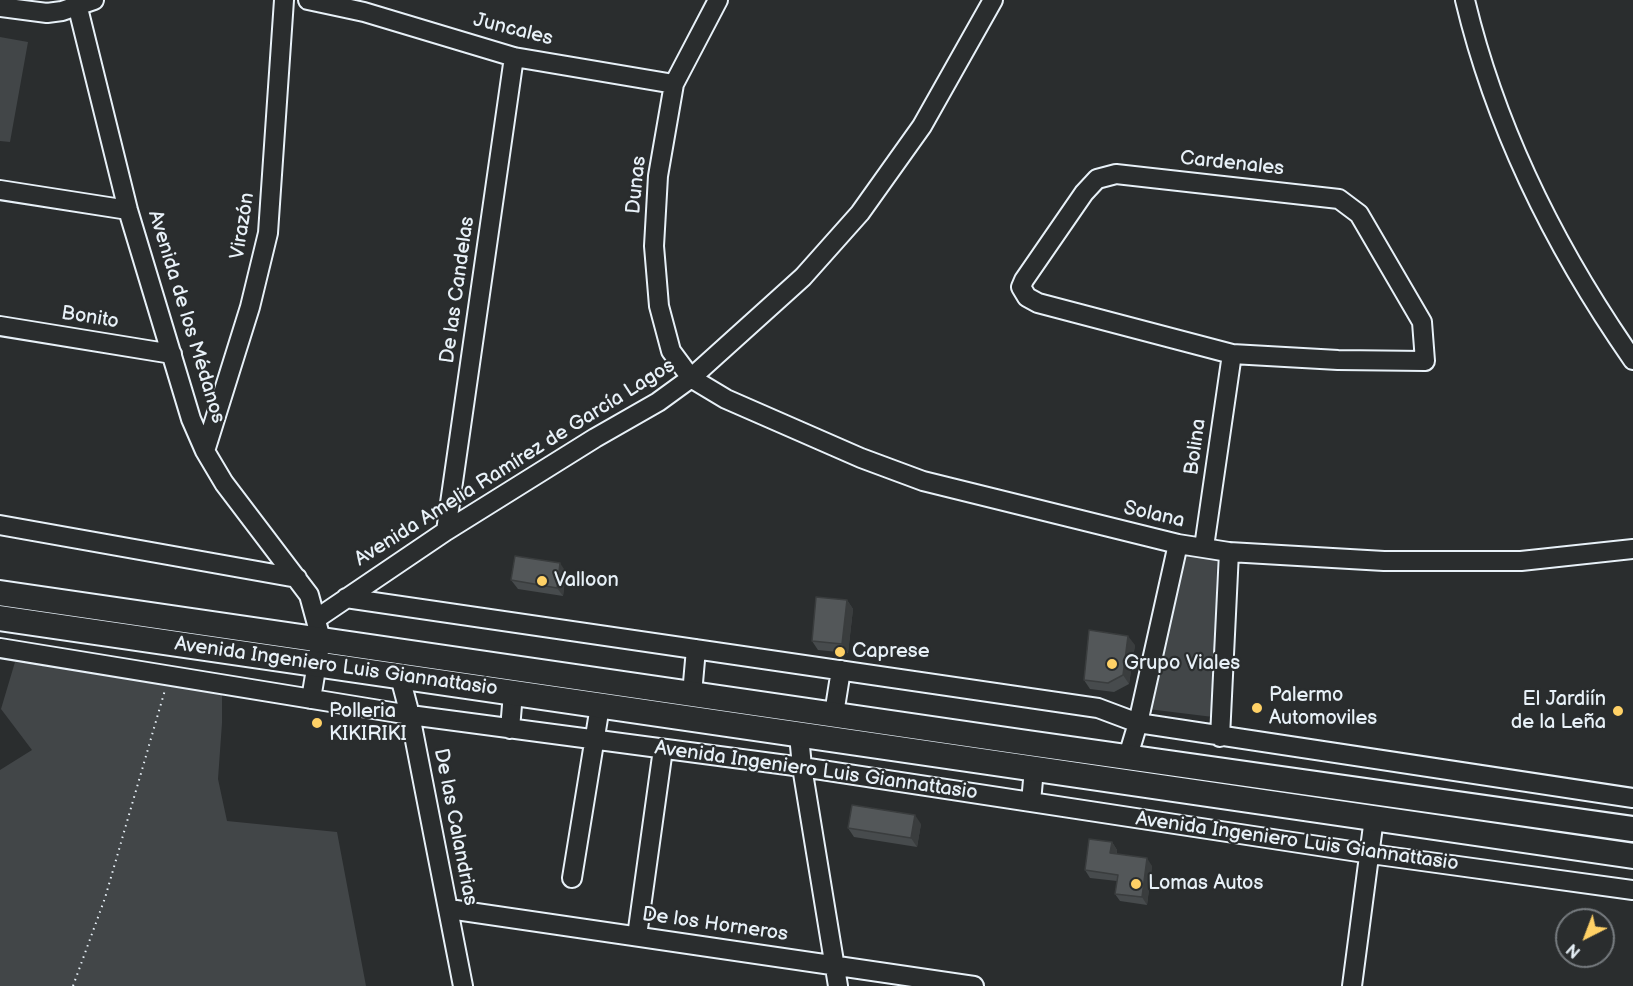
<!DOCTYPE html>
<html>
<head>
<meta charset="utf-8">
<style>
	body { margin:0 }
	#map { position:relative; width:1633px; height:986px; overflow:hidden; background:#2a2d2e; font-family:"Balsamiq Sans",sans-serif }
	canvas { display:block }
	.north { position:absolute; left:1555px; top:908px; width:60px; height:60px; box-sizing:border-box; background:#2a2d2e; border:2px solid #767b7f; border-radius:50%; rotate:222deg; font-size:16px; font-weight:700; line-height:24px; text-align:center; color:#e8f1f8 }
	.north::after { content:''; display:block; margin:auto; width:21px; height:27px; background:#ffd166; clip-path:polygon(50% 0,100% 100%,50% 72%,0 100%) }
</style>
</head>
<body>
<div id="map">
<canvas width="1633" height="986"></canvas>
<div class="north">N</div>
</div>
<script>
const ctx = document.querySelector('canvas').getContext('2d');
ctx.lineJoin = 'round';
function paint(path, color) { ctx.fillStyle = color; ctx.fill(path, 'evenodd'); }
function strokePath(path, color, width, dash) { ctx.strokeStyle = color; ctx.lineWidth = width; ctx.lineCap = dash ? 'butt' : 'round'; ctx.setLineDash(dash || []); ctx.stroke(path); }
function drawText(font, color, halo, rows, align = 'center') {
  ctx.font = font + ' "Balsamiq Sans",sans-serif'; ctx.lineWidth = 4.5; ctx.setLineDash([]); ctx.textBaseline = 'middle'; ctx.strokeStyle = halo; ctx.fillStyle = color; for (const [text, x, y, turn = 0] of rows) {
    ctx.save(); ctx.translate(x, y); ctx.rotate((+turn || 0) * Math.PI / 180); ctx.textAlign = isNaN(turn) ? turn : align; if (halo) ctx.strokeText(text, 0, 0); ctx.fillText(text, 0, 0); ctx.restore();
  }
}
paint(new Path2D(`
	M 0,37 L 28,42 L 10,142 L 0,141 Z
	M 1182,555 L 1217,560 L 1213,717 L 1148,709 Z
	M 15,662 L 222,691 L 222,723 L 218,779 L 227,821 L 337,832 L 366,986 L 0,986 L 0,770 L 32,750 L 1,709 Z`), '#424648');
const minor = new Path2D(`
	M 76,0 L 128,210 L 191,419 L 205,451 L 224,483 L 309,595 L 321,639 L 311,699
	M 308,0 L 364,12 L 514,57 L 674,84
	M 718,0 L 674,84 L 658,176 L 654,246 L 659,306 L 671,351 L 691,378 L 726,399 L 861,458 L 923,481 L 1178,544 L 1229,552 L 1384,561 L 1521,561 L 1633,549
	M 1465,0 C 1496,130 1557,251 1633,360
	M 0,7 L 47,13 L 62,11 L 94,0
	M 1116,174 L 1339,199 L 1359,214 L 1422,322 L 1425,361 L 1338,360 L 1232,354 L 1038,303 L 1027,297 L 1021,287 L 1024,280 L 1084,193 L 1097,179 Z
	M 0,190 L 128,210
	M 0,326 L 172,354
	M 205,451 L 250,307 L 268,233 L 284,0
	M 0,525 L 297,578
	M 446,531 L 514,57
	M 1204,547 L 1232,354
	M 346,598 L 1098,708 L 1138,723 L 1633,798
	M 316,619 L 446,531 L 595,438 L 658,402 L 691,378 L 803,277 L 860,213 L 922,126 L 993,0
	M 0,648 L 410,715 L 802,767 L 1371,854 L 1633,890
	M 400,677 L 410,715 L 463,986
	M 692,694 L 696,649
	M 834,714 L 841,670
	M 510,729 L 513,693
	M 799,735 L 802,767 L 838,986
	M 1220,737 L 1229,552
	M 1128,756 L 1138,723 L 1178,544
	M 1031,802 L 1034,769
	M 572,878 L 600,706
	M 449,909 L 974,986
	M 637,936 L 663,749
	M 1352,986 L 1374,818`);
const major = new Path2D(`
	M 0,593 L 1028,743 L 1633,829
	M 0,618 L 1633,856`);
strokePath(minor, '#e8f1f8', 22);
strokePath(major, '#e8f1f8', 28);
strokePath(new Path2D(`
	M 73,986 L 105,898 L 165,690`), '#e8f1f8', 2, [1.5, 4.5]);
strokePath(minor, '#2a2d2e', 18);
strokePath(major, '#2a2d2e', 24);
paint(new Path2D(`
	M 566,572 L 563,596 L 518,589 L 511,580 Z
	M 847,600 L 853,609 L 848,653 L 818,650 L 812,641 Z
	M 1135,645 L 1129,684 L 1114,692 L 1090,689 L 1084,680 Z
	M 921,824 L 917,847 L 854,837 L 848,828 Z
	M 1112,842 L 1117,850 L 1117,854 L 1152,866 L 1147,905 L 1120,901 L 1115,894 L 1117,881 L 1090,878 L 1085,870 Z`), '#474b4d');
paint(new Path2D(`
	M 560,563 L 566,572 L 563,596 L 557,588 Z
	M 847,600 L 853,609 L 848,653 L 842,644 Z
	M 1128,636 L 1135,645 L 1129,684 L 1123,675 Z
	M 915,815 L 921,824 L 917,847 L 911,838 Z
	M 1112,842 L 1117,850 L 1116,861 L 1110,853 Z
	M 1147,858 L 1152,866 L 1147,905 L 1142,897 Z`), '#3a3d3e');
const building = new Path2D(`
	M 515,556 L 560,563 L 557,588 L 511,580 Z
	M 816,597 L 847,600 L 842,644 L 812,641 Z
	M 1089,630 L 1128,636 L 1123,675 L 1108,683 L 1084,680 Z
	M 852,805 L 915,815 L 911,838 L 848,828 Z
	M 1089,839 L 1112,842 L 1110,853 L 1147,858 L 1142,897 L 1115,894 L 1118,875 L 1085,870 Z`);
paint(building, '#535759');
strokePath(building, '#3a3d3e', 1.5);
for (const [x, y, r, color] of [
	[542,581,6,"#ffd166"],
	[840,652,6,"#ffd166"],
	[1112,664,6,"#ffd166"],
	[1257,708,6,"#ffd166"],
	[1618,711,6,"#ffd166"],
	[317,723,6,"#ffd166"],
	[1136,884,6,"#ffd166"]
]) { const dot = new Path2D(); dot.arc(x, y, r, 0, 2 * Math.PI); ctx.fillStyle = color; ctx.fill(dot); strokePath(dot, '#2a2d2e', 2); }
drawText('20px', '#e8f1f8', '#2a2d2e', [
	["Juncales",513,30,14],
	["Cardenales",1232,164,6],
	["Dunas",637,185,-84],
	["Virazón",243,226,-81],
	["De las Candelas",458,290,-82],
	["Avenida de los Médanos",186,317,73],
	["Bonito",90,318,9],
	["Bolina",1196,447,-82],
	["Avenida Amelia Ramírez de García Lagos",515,463,-32],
	["Solana",1154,515,13],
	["Avenida Ingeniero Luis Giannattasio",336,667,8],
	["Avenida Ingeniero Luis Giannattasio",816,771,8],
	["De las Calandrias",455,827,79],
	["Avenida Ingeniero Luis Giannattasio",1297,842,8],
	["De los Horneros",715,925,8]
]);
drawText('20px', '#e8f1f8', '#2a2d2e', [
	["Valloon",554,581],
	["Caprese",852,652],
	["Grupo Viales",1124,664],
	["Palermo",1269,696],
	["Automoviles",1269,719],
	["El Jardiín",1606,700,"right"],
	["de la Leña",1606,723,"right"],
	["Polleria",329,712],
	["KIKIRIKI",329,735],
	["Lomas Autos",1148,884]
], 'left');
</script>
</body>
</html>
